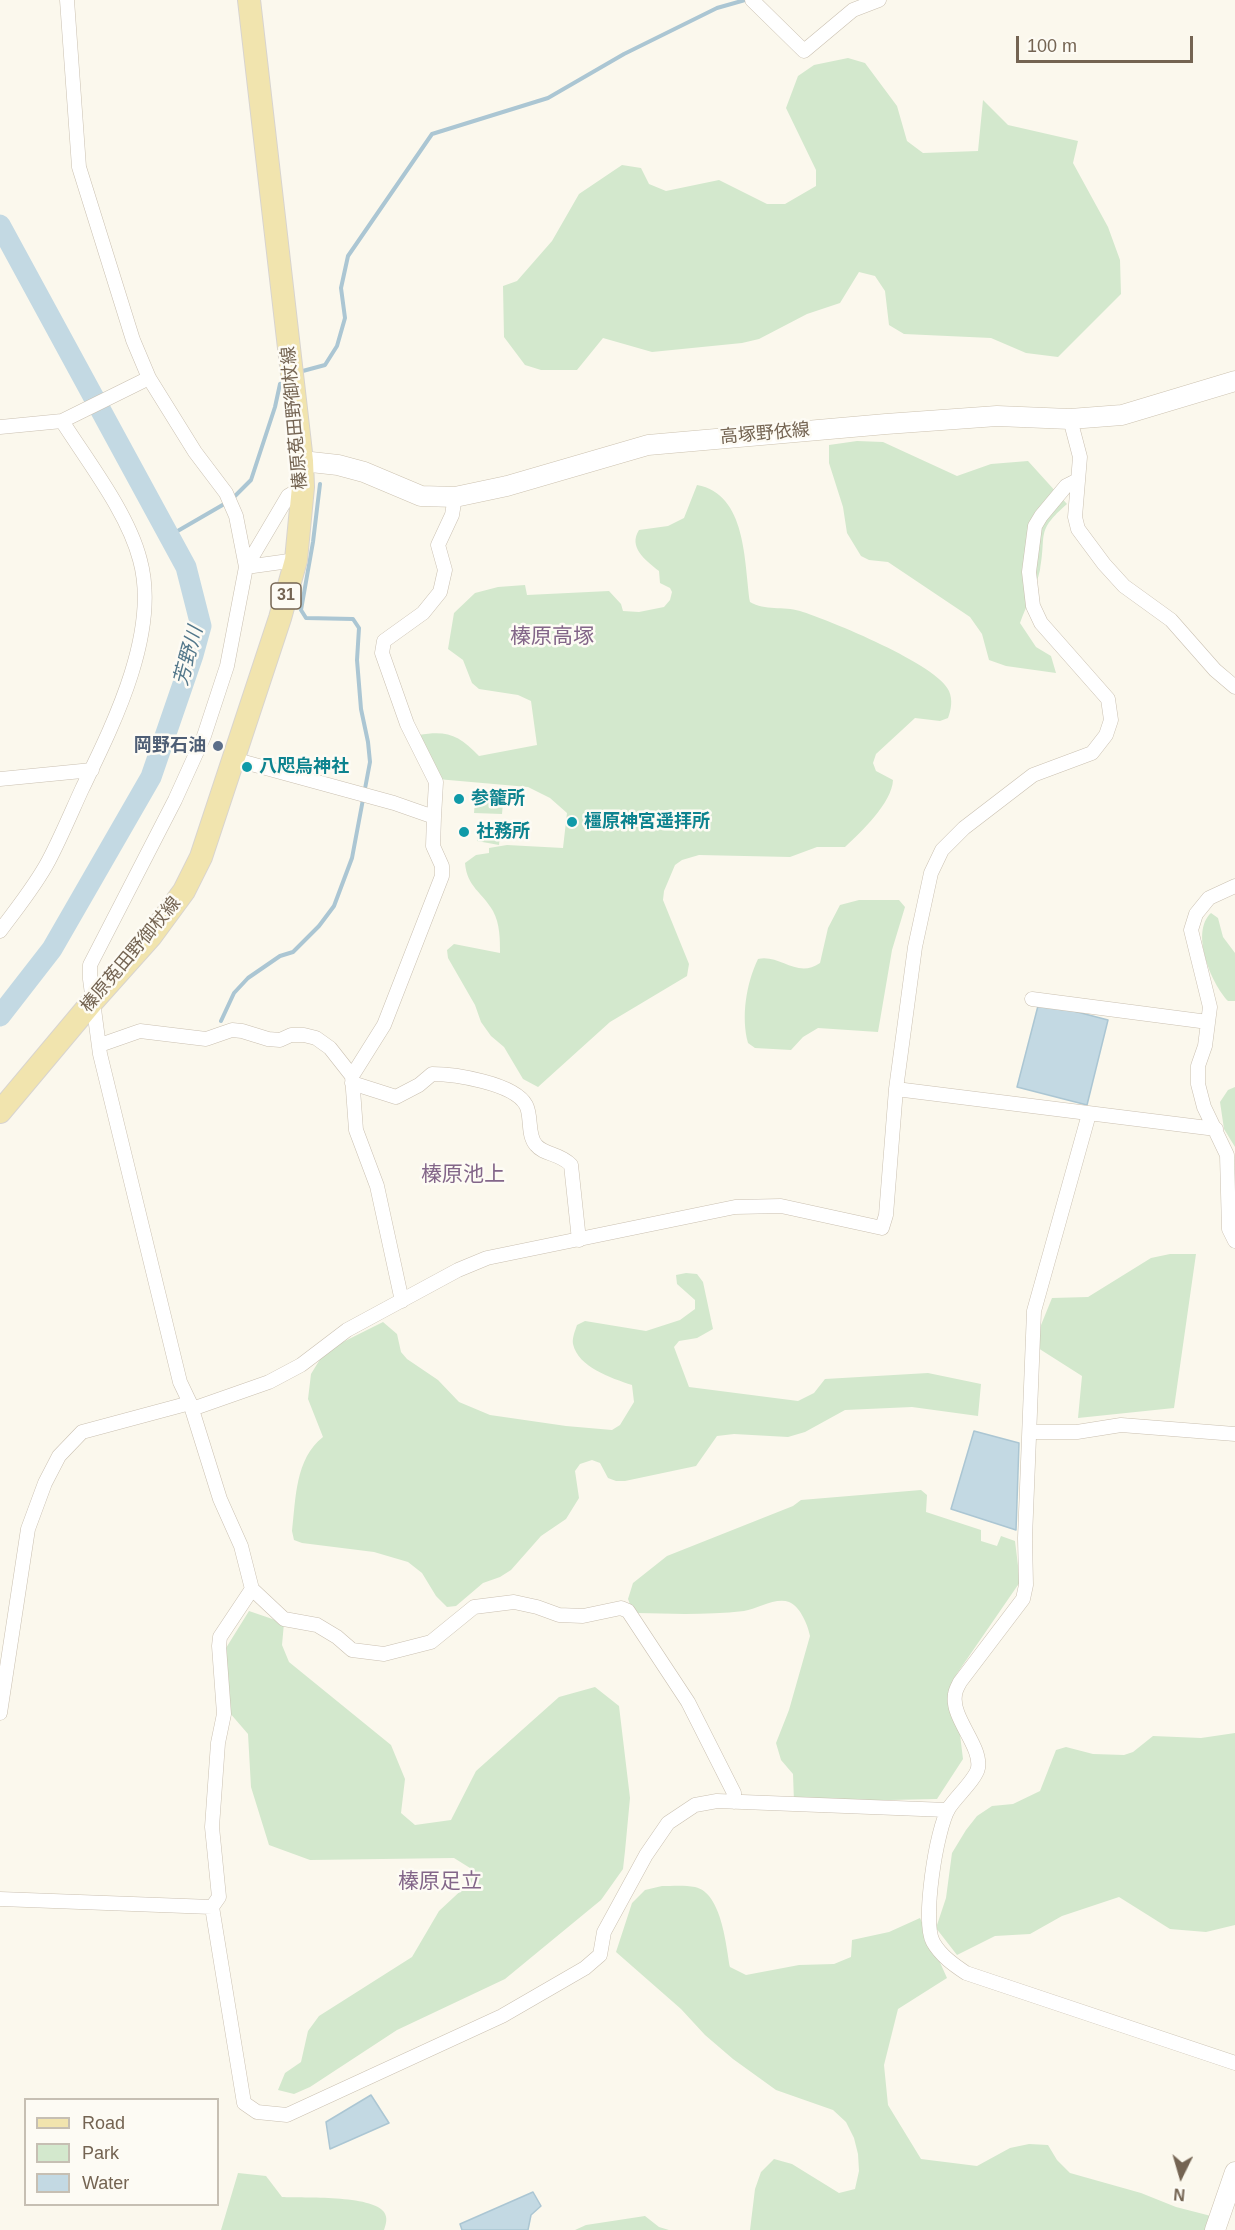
<!DOCTYPE html>
<html>
<head>
<meta charset="utf-8">
<style>
	body { margin:0 }
	#map { position:relative; width:1235px; height:2230px; overflow:hidden; background:#fbf8ed; font-family:Helvetica,sans-serif }
	canvas { display:block }
	.legend { position:absolute; left:24px; top:2098px; width:195px; height:108px; box-sizing:border-box; background:#fdfbf4; border:2px solid #c6bfb3; margin:0; padding:8px 10px; list-style:none; font-size:18px; color:#746452 }
	.legend li { display:flex; align-items:center; gap:12px; height:30px }
	.legend b { width:30px; border:2px solid #c6bfb3 }
	.north { position:absolute; left:1151px; top:2146px; width:60px; height:60px; -webkit-text-stroke:4px #fdfbf4; paint-order:stroke; rotate:185deg; font-size:16px; font-weight:700; line-height:24px; text-align:center; color:#746452 }
	.north::after { content:''; display:block; margin:auto; width:21px; height:27px; background:#746452; clip-path:polygon(50% 0,100% 100%,50% 72%,0 100%) }
	.scale { position:absolute; left:1016px; top:36px; width:177px; height:27px; box-sizing:border-box; border:3px solid #746452; border-top:0; padding-left:8px; font-size:18px; line-height:21px; white-space:nowrap; color:#746452; -webkit-text-stroke:4px #fdfbf4; paint-order:stroke }
</style>
</head>
<body>
<div id="map">
<canvas width="1235" height="2230"></canvas>
<ul class="legend">
<li><b style="height:8px;background:#f1e4ae"></b>Road</li>
<li><b style="height:16px;background:#d3e8cd"></b>Park</li>
<li><b style="height:16px;background:#c3d9e3"></b>Water</li>
</ul>
<div class="north">N</div>
<div class="scale">100 m</div>
</div>
<script>
const ctx = document.querySelector('canvas').getContext('2d');
ctx.lineJoin = 'round';
function paint(path, color) { ctx.fillStyle = color; ctx.fill(path, 'evenodd'); }
function strokePath(path, color, width, dash) { ctx.strokeStyle = color; ctx.lineWidth = width; ctx.lineCap = dash ? 'butt' : 'round'; ctx.setLineDash(dash || []); ctx.stroke(path); }
function drawText(font, color, halo, rows, align = 'center') {
  ctx.font = font + ' Helvetica,"Noto Sans JP",sans-serif'; ctx.lineWidth = 5; ctx.setLineDash([]); ctx.textBaseline = 'middle'; ctx.strokeStyle = halo; ctx.fillStyle = color; for (const [text, x, y, turn = 0] of rows) {
    ctx.save(); ctx.translate(x, y); ctx.rotate((+turn || 0) * Math.PI / 180); ctx.textAlign = isNaN(turn) ? turn : align; if (halo) ctx.strokeText(text, 0, 0); ctx.fillText(text, 0, 0); ctx.restore();
  }
}
paint(new Path2D(`
	M 848,58 L 865,63 L 897,106 L 907,141 L 923,153 L 978,151 L 983,100 L 1008,125 L 1078,141 L 1073,163 L 1108,227 L 1120,260 L 1121,294 L 1058,357 L 1026,353 L 991,338 L 904,334 L 889,325 L 885,291 L 875,276 L 859,272 L 840,303 L 807,314 L 759,339 L 742,343 L 652,352 L 603,338 L 577,370 L 541,370 L 525,365 L 504,337 L 503,286 L 517,281 L 552,241 L 579,194 L 622,165 L 641,168 L 649,184 L 666,191 L 719,180 L 767,204 L 785,204 L 816,186 L 816,170 L 786,108 L 798,76 L 814,65 Z
	M 857,441 L 883,442 L 957,476 L 991,464 L 1028,461 L 1067,504 C 1035,532 1047,533 1040,570 C 1036,588 1026,606 1020,623 L 1036,647 L 1051,656 L 1056,673 L 1006,666 L 989,660 L 982,634 L 970,617 L 888,562 L 869,560 L 861,556 L 847,533 L 843,507 L 829,463 L 829,445 Z
	M 697,485 C 747,494 744,562 750,602 C 765,611 783,606 800,611 C 829,620 939,665 949,691 C 953,700 951,710 948,718 L 940,721 L 915,718 L 876,754 L 873,763 L 876,771 L 893,780 C 892,803 861,832 845,847 L 817,847 L 790,857 L 699,855 L 682,860 L 675,865 L 664,891 L 663,900 L 689,964 L 687,976 L 610,1022 L 538,1087 L 523,1079 L 504,1047 L 491,1036 L 481,1022 L 475,1005 L 448,958 L 447,950 L 454,944 L 500,953 C 500,939 500,924 493,911 C 482,892 467,887 465,863 L 476,855 L 489,853 L 489,848 L 507,845 L 563,848 L 567,813 L 550,798 L 528,787 L 437,779 L 419,735 C 447,730 459,735 479,756 L 537,745 L 531,701 L 518,695 L 479,689 L 472,683 L 463,660 L 448,649 L 454,613 L 475,593 L 498,587 L 525,585 L 527,595 L 609,591 L 621,604 L 623,611 L 639,612 L 664,607 L 670,600 L 672,592 L 670,588 L 660,583 L 659,571 C 645,560 628,547 639,530 L 668,526 L 684,518 Z
	M 476,790 L 504,792 L 502,814 L 474,813 Z
	M 489,823 L 501,824 L 499,845 L 477,841 L 479,824 L 488,825 Z
	M 859,900 L 899,900 L 905,907 L 892,950 L 878,1032 L 818,1028 L 803,1037 L 791,1050 L 755,1048 L 748,1043 C 741,1017 746,984 758,959 C 780,954 797,979 820,963 L 828,928 L 840,905 Z
	M 1211,913 L 1218,918 L 1223,937 L 1235,953 L 1235,1001 L 1228,1001 C 1211,983 1190,932 1211,913 Z
	M 1235,1087 L 1235,1147 L 1224,1129 L 1220,1102 L 1228,1090 Z
	M 1170,1254 L 1196,1254 L 1174,1408 L 1078,1418 L 1082,1376 L 1038,1348 L 1039,1330 L 1052,1298 L 1088,1297 L 1151,1258 Z
	M 686,1273 L 697,1274 L 703,1282 L 713,1329 L 697,1338 L 679,1341 L 674,1347 L 689,1387 L 798,1401 L 814,1393 L 825,1379 L 928,1373 L 981,1384 L 978,1416 L 912,1407 L 845,1410 L 805,1432 L 788,1437 L 734,1434 L 717,1436 L 696,1466 L 625,1481 L 616,1481 L 608,1478 L 600,1463 L 592,1460 L 580,1464 L 575,1471 L 579,1498 L 566,1519 L 541,1536 L 511,1570 L 500,1577 L 483,1583 L 456,1606 L 447,1607 L 436,1596 L 422,1573 L 408,1562 L 374,1552 L 302,1543 L 294,1540 L 292,1531 C 296,1498 295,1459 323,1437 L 308,1399 L 311,1374 L 325,1351 L 383,1322 L 397,1334 L 401,1352 L 407,1359 L 438,1380 L 459,1402 L 490,1415 L 566,1426 L 612,1430 L 620,1425 L 634,1402 L 632,1385 C 611,1378 578,1367 573,1344 C 572,1338 575,1331 577,1325 L 585,1321 L 646,1331 L 680,1320 L 695,1309 L 695,1300 L 677,1284 L 676,1275 Z
	M 921,1490 L 927,1495 L 926,1512 L 981,1530 L 981,1541 L 997,1546 L 1001,1536 L 1015,1541 L 1020,1582 L 956,1675 L 954,1686 L 963,1759 L 937,1799 L 794,1802 L 793,1774 L 781,1760 L 776,1743 L 789,1710 L 810,1636 C 808,1625 800,1606 789,1602 C 776,1597 757,1609 744,1611 C 708,1615 673,1614 637,1613 L 631,1607 L 628,1599 L 633,1583 L 667,1556 L 793,1506 L 801,1500 Z
	M 249,1611 L 284,1623 L 282,1645 L 289,1662 L 391,1745 L 405,1779 L 401,1813 L 415,1825 L 451,1820 L 476,1771 L 559,1697 L 595,1687 L 619,1706 L 630,1798 L 625,1851 L 623,1869 L 601,1900 L 505,1979 L 397,2030 L 310,2087 L 294,2094 L 278,2090 L 285,2073 L 301,2062 L 308,2031 L 319,2016 L 412,1957 L 439,1911 L 468,1884 L 470,1868 L 454,1858 L 310,1860 L 269,1845 L 251,1787 L 248,1734 L 229,1712 L 226,1648 Z
	M 1235,1733 L 1235,1925 L 1206,1932 L 1170,1929 L 1119,1897 L 1062,1916 L 1030,1934 L 995,1936 L 957,1955 L 936,1928 L 946,1898 L 952,1853 L 966,1830 L 977,1816 L 992,1806 L 1013,1804 L 1040,1791 L 1056,1750 L 1066,1747 L 1093,1754 L 1124,1755 L 1133,1752 L 1153,1736 L 1201,1738 Z
	M 662,1886 C 672,1886 685,1885 695,1887 C 722,1893 726,1946 730,1967 L 746,1975 L 799,1965 L 834,1964 L 851,1957 L 852,1940 L 889,1932 L 920,1918 L 947,1978 L 898,2009 L 884,2065 L 888,2105 L 921,2159 L 977,2166 L 1010,2148 L 1029,2144 L 1048,2145 L 1057,2160 L 1070,2173 L 1141,2193 L 1176,2207 L 1211,2216 L 1206,2230 L 750,2230 L 755,2189 L 761,2172 L 774,2159 L 792,2164 L 839,2193 L 855,2189 L 859,2171 L 858,2154 L 854,2138 L 846,2122 L 833,2110 L 776,2090 L 733,2059 L 705,2035 L 681,2009 L 616,1952 L 632,1903 L 645,1890 Z
	M 238,2173 L 266,2176 L 282,2197 C 303,2198 372,2195 384,2212 C 388,2218 386,2224 384,2230 L 221,2230 Z
	M 645,2216 L 659,2227 L 669,2230 L 575,2230 L 586,2225 Z`), '#d3e8cd');
const water = new Path2D(`
	M 1039,1002 L 1108,1020 L 1087,1105 L 1017,1087 Z
	M 974,1431 L 1019,1443 L 1016,1530 L 951,1509 Z
	M 371,2095 L 389,2123 L 330,2149 L 326,2122 Z
	M 533,2192 L 541,2206 L 531,2215 L 528,2230 L 462,2230 L 460,2224 Z`);
paint(water, '#c3d9e3');
strokePath(water, '#abc6d3', 1.5);
strokePath(new Path2D(`
	M 299,372 L 325,365 L 337,346 L 345,318 L 341,288 L 348,256 L 432,134 L 548,98 L 624,54 L 717,8 L 745,0
	M 232,499 L 251,480 L 275,407 L 280,384 L 285,381
	M 169,536 L 226,503
	M 221,1021 L 234,993 L 248,978 L 280,956 L 293,952 L 319,926 L 334,906 L 352,858 L 370,762 L 368,742 L 361,709 L 357,660 L 359,628 L 353,619 L 306,618 L 301,610 L 313,542 L 320,484`), '#abc6d3', 4);
strokePath(new Path2D(`
	M 0,225 L 186,567 L 201,626 L 193,655 L 151,777 L 52,949 L 0,1016`), '#c3d9e3', 21);
const street = new Path2D(`
	M 67,0 L 79,167 L 133,340 L 149,378 L 195,452 L 226,493 L 236,516 L 246,567 L 227,666 L 204,736 L 175,800 L 90,965 L 90,979 L 100,1054 L 180,1382 L 190,1403 L 220,1499 L 241,1546 L 252,1589 L 284,1619 L 317,1625 L 337,1637 L 352,1650 L 384,1654 L 431,1642 L 474,1607 L 514,1602 L 537,1607 L 559,1615 L 583,1616 L 621,1608 L 628,1611 L 688,1702 L 734,1793 L 734,1802
	M 752,0 L 804,51 L 853,10 L 879,0
	M 1070,419 L 1080,457 L 1075,517 L 1078,529 L 1104,564 L 1124,586 L 1171,620 L 1215,670 L 1235,687
	M 0,427 L 62,421 L 149,378
	M 246,567 L 288,496 L 303,487
	M 246,567 L 296,560
	M 233,759 L 394,803 L 434,817 L 433,846 L 442,866 L 442,876 L 384,1025 L 352,1076
	M 0,779 L 92,770
	M 434,817 L 436,782 L 407,724 L 382,653 L 384,641 L 423,613 L 440,592 L 445,570 L 438,545 L 452,515 L 455,497
	M 1235,886 L 1209,898 L 1196,914 L 1191,930 L 1210,1007 L 1205,1046 L 1198,1066 L 1198,1084 L 1204,1107 L 1227,1155 L 1229,1229 L 1235,1241
	M 0,931 C 17,908 36,885 49,860 C 61,837 71,813 82,789 C 113,725 160,632 140,560 C 128,513 88,462 62,421
	M 1032,999 L 1208,1022
	M 100,1045 L 140,1031 L 206,1039 L 232,1030 L 242,1031 L 268,1039 L 280,1040 L 291,1035 L 304,1035 L 316,1038 L 330,1048 L 352,1076 L 356,1130 L 377,1186 L 402,1301
	M 352,1083 L 396,1097 L 419,1085 L 432,1074 C 454,1074 514,1083 526,1105 C 532,1116 527,1135 536,1145 C 544,1155 560,1153 571,1165 L 579,1240
	M 896,1089 L 1216,1129
	M 1089,1114 L 1034,1311 L 1025,1538 L 1026,1585 L 1023,1599 L 960,1682 C 958,1686 955,1691 955,1695 C 951,1718 982,1746 978,1768 C 976,1779 955,1798 949,1808 C 936,1829 922,1922 933,1942 C 941,1956 954,1965 966,1973 L 1235,2063
	M 192,1409 L 269,1382 L 301,1365 L 347,1330 L 458,1270 L 487,1258 L 735,1207 L 781,1206 L 882,1228 L 886,1215 L 896,1089 L 915,947 L 931,873 L 942,850 L 964,828 L 1033,775 L 1092,753 L 1106,735 L 1111,720 L 1108,699 L 1041,623 L 1033,606 L 1029,572 L 1035,526 L 1041,516 L 1066,486 L 1078,480
	M 1030,1432 L 1077,1432 L 1121,1425 L 1235,1434
	M 252,1589 L 220,1637 L 219,1646 L 224,1714 L 218,1743 L 212,1827 L 219,1897 L 212,1907 L 244,2103 L 257,2112 L 287,2115 L 502,2016 L 585,1968 L 600,1955 L 604,1932 L 646,1855 L 668,1823 L 695,1805 L 717,1801 L 947,1810
	M 0,1713 L 28,1529 L 45,1483 L 59,1456 L 82,1432 L 190,1403
	M 0,1899 L 212,1907`);
const secondary = new Path2D(`
	M 302,461 L 338,465 L 364,472 L 421,496 L 455,497 L 507,486 L 648,445 L 886,424 L 997,416 L 1070,419 L 1122,415 L 1235,381
	M 1215,2230 L 1235,2172`);
const primary = new Path2D(`
	M 0,1112 L 93,1001 L 151,936 L 184,891 L 201,857 L 280,618 L 296,560 L 303,487 L 302,461 L 249,0`);
strokePath(street, '#cac0b1', 15);
strokePath(secondary, '#ccc2b0', 21);
strokePath(primary, '#d8d4cf', 24);
strokePath(street, '#fff', 14);
strokePath(secondary, '#fff', 20);
strokePath(primary, '#f1e4ae', 22);
for (const [x, y, r, color] of [
	[218,746,6,"#5c6f8a"],
	[247,767,6,"#0f9aa8"],
	[459,799,6,"#0f9aa8"],
	[572,822,6,"#0f9aa8"],
	[464,832,6,"#0f9aa8"]
]) { const dot = new Path2D(); dot.arc(x, y, r, 0, 2 * Math.PI); ctx.fillStyle = color; ctx.fill(dot); strokePath(dot, '#fdfbf4', 2); }
for (const [x, y, w] of [
	[286,596,30]
]) { const box = new Path2D(); box.roundRect(x - w / 2, y - 13, w, 26, 4.5); ctx.fillStyle = '#fdfbf4'; ctx.fill(box); strokePath(box, '#746452', 1.5); }
drawText('bold 16px', '#746452', null, [
	["31",286,596]
]);
drawText('18px', '#746452', '#fdfbf4', [
	["榛原菟田野御杖線",295,418,-95],
	["高塚野依線",765,434,-5],
	["榛原菟田野御杖線",131,955,-50]
]);
drawText('bold 18px', '#4e5e75', '#fdfbf4', [
	["岡野石油",206,746]
], 'right');
drawText('bold 18px', '#0d838f', '#fdfbf4', [
	["八咫烏神社",259,767],
	["参籠所",471,799],
	["橿原神宮遥拝所",584,822],
	["社務所",476,832]
], 'left');
drawText('italic 20px', '#52778a', '#fdfbf4', [
	["芳野川",189,656,-75]
]);
drawText('21px', '#836689', '#fdfbf4', [
	["榛原高塚",552,637],
	["榛原池上",463,1175],
	["榛原足立",440,1882]
]);
</script>
</body>
</html>
